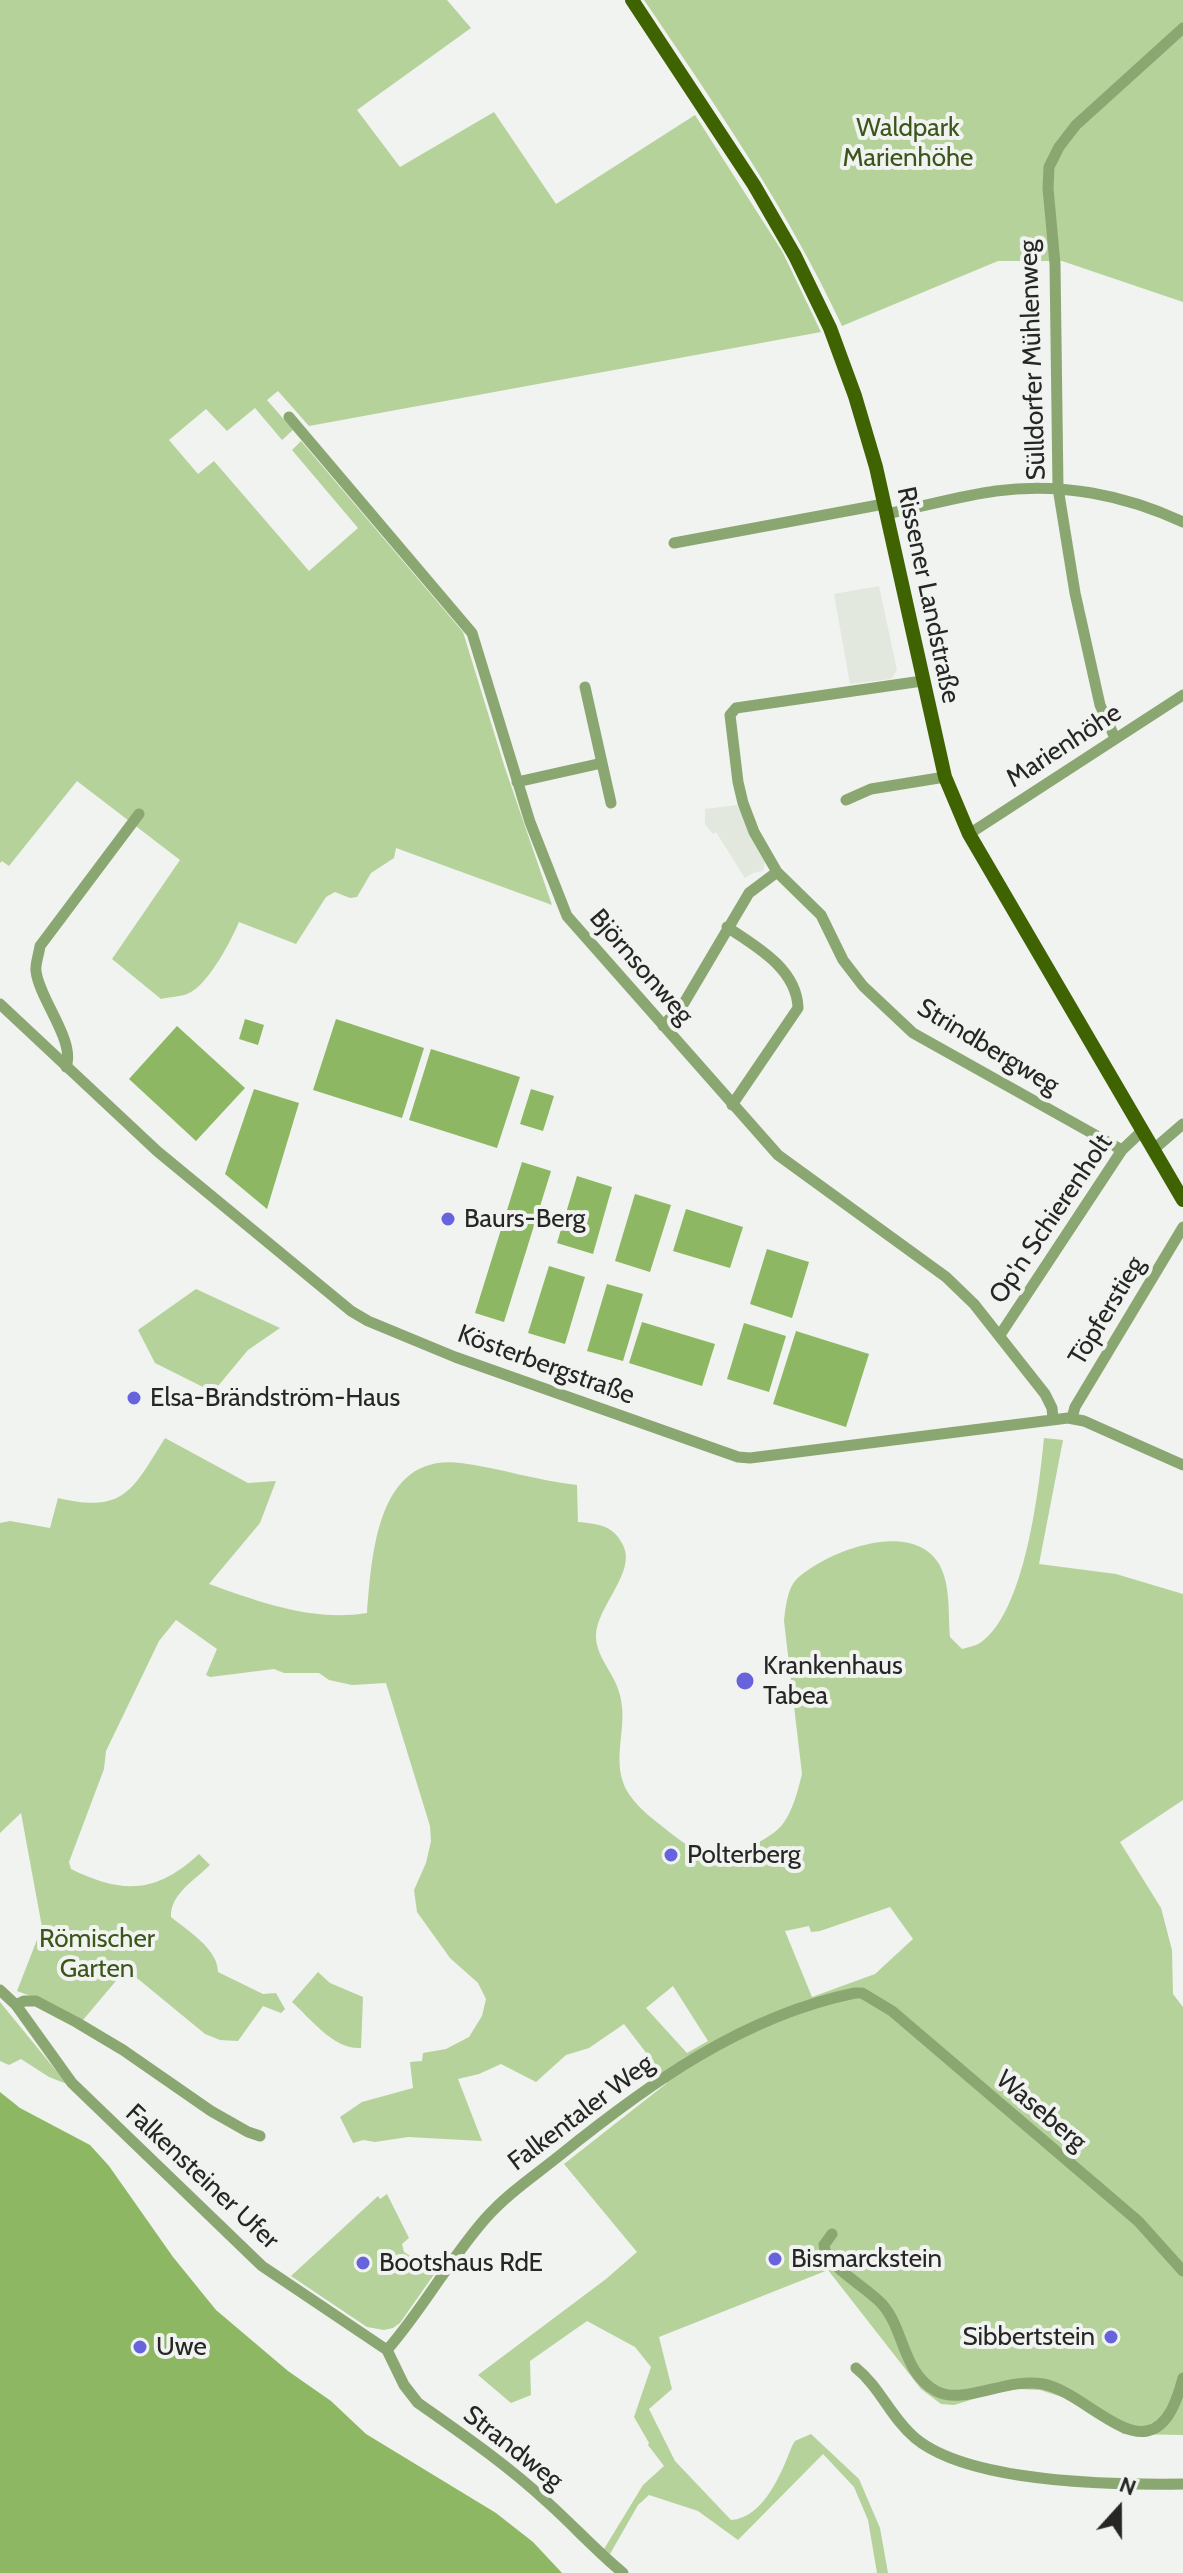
<!DOCTYPE html>
<html>
<head>
<meta charset="utf-8">
<style>
	body { margin:0 }
	#map { position:relative; width:1183px; height:2573px; overflow:hidden; background:#f0f3ef; font-family:Cabin,sans-serif }
	canvas { display:block }
	.north { position:absolute; left:1079px; top:2469px; width:80px; height:80px; -webkit-text-stroke:6px #f0f3ef; paint-order:stroke; rotate:21deg; font-size:22px; font-weight:700; line-height:32px; text-align:center; color:#262725 }
	.north::after { content:''; display:block; margin:auto; width:28px; height:36px; background:#262725; clip-path:polygon(50% 0,100% 100%,50% 72%,0 100%) }
</style>
</head>
<body>
<div id="map">
<canvas width="1183" height="2573"></canvas>
<div class="north">N</div>
</div>
<script>
const ctx = document.querySelector('canvas').getContext('2d');
ctx.lineJoin = 'round';
function paint(path, color) { ctx.fillStyle = color; ctx.fill(path, 'evenodd'); }
function strokePath(path, color, width, dash) { ctx.strokeStyle = color; ctx.lineWidth = width; ctx.lineCap = dash ? 'butt' : 'round'; ctx.setLineDash(dash || []); ctx.stroke(path); }
function drawText(font, color, halo, rows, align = 'center') {
  ctx.font = font + ' Cabin,sans-serif'; ctx.lineWidth = 8; ctx.setLineDash([]); ctx.textBaseline = 'middle'; ctx.strokeStyle = halo; ctx.fillStyle = color; for (const [text, x, y, turn = 0] of rows) {
    ctx.save(); ctx.translate(x, y); ctx.rotate((+turn || 0) * Math.PI / 180); ctx.textAlign = isNaN(turn) ? turn : align; if (halo) ctx.strokeText(text, 0, 0); ctx.fillText(text, 0, 0); ctx.restore();
  }
}
paint(new Path2D(`
	M 879,586 L 897,670 L 891,679 L 850,684 L 834,594 Z
	M 737,805 L 765,862 L 763,871 L 753,873 L 745,878 L 716,832 L 713,834 L 705,824 L 705,809 Z`), '#e2e8dd');
paint(new Path2D(`
	M 0,0 L 447,0 L 471,28 L 357,110 L 400,167 L 494,112 L 556,204 L 695,115 L 782,251 L 821,332 L 309,426 L 278,391 L 267,400 L 293,430 L 282,440 L 255,408 L 227,431 L 206,409 L 169,440 L 198,474 L 214,461 L 309,571 L 358,528 L 292,450 L 301,441 L 463,632 L 504,765 L 552,905 L 396,848 L 394,858 L 371,873 L 357,897 L 350,898 L 335,892 L 326,897 L 296,944 L 239,922 C 231,941 207,987 187,994 C 179,997 169,997 161,999 L 112,959 L 180,860 L 77,781 L 9,866 L 2,861 L 0,863 Z
	M 644,0 L 1183,0 L 1183,302 L 1062,261 L 998,261 L 842,326 C 788,210 716,106 644,0 Z
	M 196,1289 L 280,1328 L 248,1350 L 213,1392 L 155,1363 L 138,1330 Z
	M 165,1438 L 248,1483 L 276,1481 L 260,1523 L 209,1584 C 260,1602 312,1622 367,1613 C 372,1554 377,1452 461,1463 C 500,1468 538,1481 577,1485 L 578,1522 C 599,1524 613,1525 623,1545 C 637,1572 596,1607 596,1636 C 596,1657 614,1673 619,1692 C 629,1723 613,1752 623,1782 C 628,1798 645,1813 658,1823 C 671,1833 687,1848 704,1852 C 727,1858 767,1843 782,1825 C 793,1811 798,1790 802,1774 L 784,1621 C 786,1606 787,1586 800,1576 C 831,1550 912,1519 939,1564 C 951,1585 948,1614 950,1637 L 962,1649 C 968,1647 975,1646 980,1643 C 1025,1613 1039,1489 1044,1438 L 1063,1440 L 1039,1564 L 1116,1574 L 1183,1594 L 1183,1800 L 1120,1842 L 1161,1908 L 1172,1950 L 1173,1994 L 1183,2007 L 1183,2435 L 1123,2434 L 1088,2410 L 1062,2397 L 1040,2390 L 1018,2389 L 990,2394 L 954,2405 L 941,2404 L 921,2389 L 828,2270 L 659,2337 L 672,2389 L 649,2409 L 675,2461 L 731,2520 C 764,2518 782,2472 792,2446 L 795,2441 L 811,2434 L 859,2479 L 880,2528 L 888,2573 L 877,2573 L 868,2520 L 854,2487 L 823,2454 L 738,2540 L 698,2511 L 649,2495 L 638,2505 L 610,2554 L 604,2549 L 643,2485 L 664,2466 L 648,2445 L 649,2443 L 634,2417 L 651,2367 L 635,2347 L 587,2321 L 530,2361 L 531,2395 L 511,2403 L 478,2375 L 606,2279 L 637,2252 L 564,2164 L 667,2083 L 661,2072 L 624,2024 L 589,2048 L 566,2055 L 536,2082 L 501,2064 L 479,2074 L 458,2079 L 482,2141 L 408,2137 L 375,2142 L 363,2140 L 353,2143 L 340,2117 L 362,2102 L 413,2088 L 410,2062 L 422,2061 L 423,2053 L 446,2049 L 469,2037 L 482,2016 L 486,1999 L 478,1983 L 450,1958 L 417,1912 L 414,1890 L 426,1863 L 431,1841 L 430,1826 L 386,1683 L 352,1685 L 329,1680 L 319,1673 L 284,1673 L 274,1669 L 210,1677 L 206,1675 L 217,1649 L 176,1620 L 159,1641 L 106,1751 L 104,1769 L 69,1862 L 71,1869 C 122,1894 156,1894 199,1854 L 210,1865 C 195,1880 170,1894 171,1917 C 188,1931 218,1949 218,1972 L 263,1994 L 276,1993 L 285,2009 L 281,2013 L 263,2006 L 238,2041 L 220,2040 L 205,2034 L 126,1969 L 83,2020 L 52,2004 L 17,1991 L 42,1927 L 21,1813 L 0,1833 L 0,1523 L 10,1521 L 50,1528 L 58,1498 C 125,1514 133,1489 165,1438 ZM 890,1907 L 913,1939 L 875,1974 L 812,1997 L 785,1931 L 809,1926 L 811,1932 L 820,1931 ZM 673,1986 L 708,2041 L 687,2053 L 646,2008 Z
	M 318,1972 L 330,1983 L 363,1997 L 361,2048 C 334,2050 311,2019 292,2002 Z
	M 0,2002 L 67,2084 L 49,2077 L 21,2059 L 9,2065 L 0,2061 Z
	M 387,2194 L 409,2238 L 402,2244 L 404,2252 L 435,2273 L 400,2323 L 393,2328 L 384,2330 L 367,2327 L 291,2276 L 378,2196 L 380,2199 Z`), '#b5d29b');
paint(new Path2D(`
	M 245,1019 L 264,1025 L 258,1045 L 239,1039 Z
	M 336,1019 L 424,1048 L 402,1118 L 313,1090 Z
	M 177,1026 L 245,1088 L 196,1141 L 129,1079 Z
	M 431,1049 L 520,1077 L 497,1148 L 409,1120 Z
	M 254,1089 L 299,1103 L 267,1209 L 225,1174 Z
	M 531,1089 L 554,1096 L 543,1131 L 520,1124 Z
	M 522,1162 L 551,1171 L 504,1322 L 475,1313 Z
	M 577,1176 L 612,1187 L 593,1254 L 557,1243 Z
	M 635,1194 L 671,1205 L 650,1272 L 615,1261 Z
	M 686,1209 L 743,1227 L 730,1268 L 673,1251 Z
	M 767,1249 L 809,1262 L 792,1318 L 750,1304 Z
	M 549,1266 L 585,1277 L 565,1344 L 528,1333 Z
	M 607,1284 L 643,1294 L 623,1361 L 587,1351 Z
	M 642,1322 L 715,1344 L 702,1386 L 629,1363 Z
	M 744,1323 L 786,1336 L 769,1392 L 727,1379 Z
	M 796,1331 L 869,1354 L 846,1427 L 773,1404 Z
	M 0,2092 L 20,2108 L 90,2145 L 109,2166 L 173,2257 L 216,2310 L 288,2371 L 331,2401 L 366,2434 L 496,2513 L 533,2542 L 562,2573 L 0,2573 Z`), '#8db763');
strokePath(new Path2D(`
	M 289,417 L 472,633 L 530,822 L 567,916 L 778,1155 L 946,1277 L 974,1304 L 1045,1394 L 1052,1408 L 1053,1419
	M 886,514 C 922,507 959,496 996,491 C 1060,482 1125,495 1183,522
	M 674,543 L 884,504
	M 922,681 L 736,708 L 730,715 L 738,782 L 743,803 L 754,832 L 777,872 L 821,915 L 843,960 L 863,986 L 913,1033 L 1122,1150
	M 585,687 L 602,763
	M 1115,738 L 1100,705 L 1075,593 L 1058,488 L 1055,264 L 1048,188 L 1049,167 L 1059,147 L 1076,125 L 1183,28
	M 517,782 L 602,763 L 611,803
	M 846,800 L 871,789 L 945,777
	M 969,834 L 1183,695
	M 727,927 C 756,946 797,969 798,1008 L 732,1105
	M 0,1004 L 157,1151 L 351,1311 L 368,1321 L 455,1357 L 738,1457 L 750,1458 L 1068,1418 L 1084,1421 L 1183,1465
	M 663,1026 L 684,1003 L 749,893 L 777,872
	M 66,1067 C 76,1041 39,999 36,971 C 35,964 39,954 40,946 L 139,814
	M 1154,1149 L 1183,1124
	M 1000,1335 L 1122,1150 L 1142,1131
	M 1072,1418 L 1075,1407 L 1183,1227
	M 0,1990 L 16,2005 L 72,2083 L 262,2266 L 387,2350 L 404,2385 L 418,2403 C 462,2434 506,2464 546,2501 C 572,2524 595,2550 623,2573
	M 16,2005 L 24,2001 L 36,2001 L 76,2022 L 123,2050 L 211,2111 L 248,2132 L 260,2136
	M 832,2234 L 824,2245 C 825,2266 867,2287 882,2304 C 905,2330 902,2372 936,2391 C 963,2406 1007,2377 1043,2384 C 1076,2390 1118,2437 1147,2431 C 1169,2427 1178,2397 1183,2378
	M 387,2350 C 423,2309 449,2260 485,2219 C 507,2194 534,2176 559,2156 C 647,2085 742,2016 855,1993 L 862,1993 L 892,2011 L 1138,2221 L 1183,2271
	M 856,2368 C 880,2387 891,2418 915,2438 C 969,2483 1113,2485 1183,2484`), '#8ba771', 11);
strokePath(new Path2D(`
	M 632,0 L 754,185 L 795,256 L 830,328 L 855,396 L 876,467 L 945,777 L 969,834 L 1183,1200`), '#3e6300', 14);
for (const [x, y, r, color] of [
	[448,1219,8,"#6763dd"],
	[134,1398,8,"#6763dd"],
	[745,1681,10,"#6763dd"],
	[671,1855,8,"#6763dd"],
	[775,2259,8,"#6763dd"],
	[363,2263,8,"#6763dd"],
	[1111,2337,8,"#6763dd"],
	[140,2347,8,"#6763dd"]
]) { const dot = new Path2D(); dot.arc(x, y, r, 0, 2 * Math.PI); ctx.fillStyle = color; ctx.fill(dot); strokePath(dot, '#f0f3ef', 3); }
drawText('26px', '#3b551b', '#f0f3ef', [
	["Waldpark",908,128],
	["Marienhöhe",908,158],
	["Römischer",97,1939],
	["Garten",97,1969]
]);
drawText('26px', '#262725', '#f0f3ef', [
	["Sülldorfer Mühlenweg",1033,360,-92],
	["Rissener Landstraße",928,595,78],
	["Marienhöhe",1064,746,-33],
	["Björnsonweg",641,967,49],
	["Strindbergweg",988,1047,31],
	["Op'n Schierenholt",1051,1219,-56],
	["Töpferstieg",1107,1311,-59],
	["Kösterbergstraße",546,1365,20],
	["Waseberg",1041,2111,40],
	["Falkentaler Weg",581,2113,-37],
	["Falkensteiner Ufer",202,2177,43],
	["Strandweg",513,2448,38]
]);
drawText('26px', '#262725', '#f0f3ef', [
	["Baurs-Berg",464,1219],
	["Elsa-Brändström-Haus",150,1398],
	["Krankenhaus",763,1666],
	["Tabea",763,1696],
	["Polterberg",687,1855],
	["Bismarckstein",791,2259],
	["Bootshaus RdE",379,2263],
	["Sibbertstein",1095,2337,"right"],
	["Uwe",156,2347]
], 'left');
</script>
</body>
</html>
